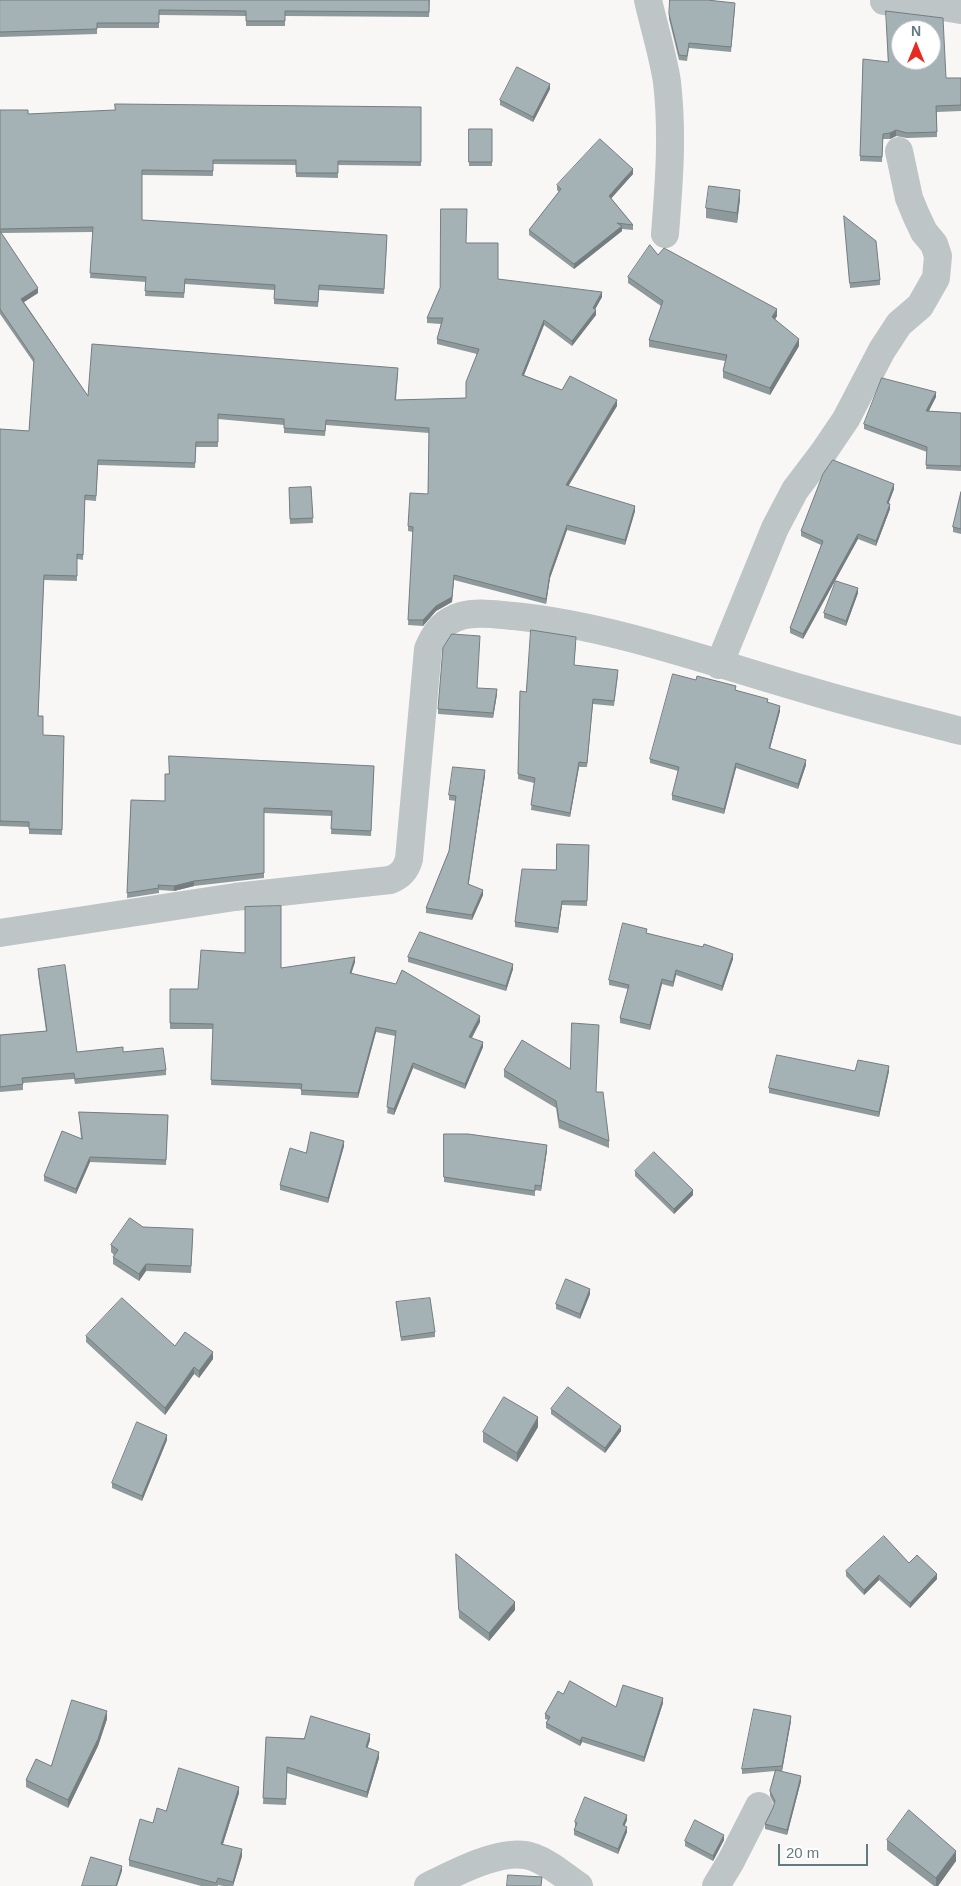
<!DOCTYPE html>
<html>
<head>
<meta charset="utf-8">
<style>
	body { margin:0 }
	#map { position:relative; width:961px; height:1886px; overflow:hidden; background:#f8f7f5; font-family:Helvetica,sans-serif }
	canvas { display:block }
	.north { position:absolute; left:891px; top:20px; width:50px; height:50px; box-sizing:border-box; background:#fff; border:1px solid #c0cacd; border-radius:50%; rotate:0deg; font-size:14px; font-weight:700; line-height:20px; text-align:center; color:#627a81 }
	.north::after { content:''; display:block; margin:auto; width:18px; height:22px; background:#e92a23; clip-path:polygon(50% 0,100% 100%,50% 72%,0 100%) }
	.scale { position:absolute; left:778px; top:1844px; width:90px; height:22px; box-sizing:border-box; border:2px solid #627a81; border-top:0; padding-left:6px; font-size:15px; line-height:18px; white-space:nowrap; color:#627a81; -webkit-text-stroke:4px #fff; paint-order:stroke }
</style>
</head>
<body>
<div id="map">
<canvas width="961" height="1886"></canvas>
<div class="north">N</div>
<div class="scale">20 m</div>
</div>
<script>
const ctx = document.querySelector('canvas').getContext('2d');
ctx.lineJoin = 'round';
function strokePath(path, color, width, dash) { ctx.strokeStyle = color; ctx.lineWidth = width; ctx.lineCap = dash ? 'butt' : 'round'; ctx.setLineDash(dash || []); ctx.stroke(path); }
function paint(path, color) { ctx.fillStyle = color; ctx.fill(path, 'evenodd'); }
strokePath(new Path2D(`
	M 648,0 C 654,27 663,55 667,82 C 673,134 669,183 665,234
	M 884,1 L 925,4 L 961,10
	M 719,665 L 775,528 L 795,490 L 823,453 L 846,419 L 882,350 L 899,324 L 920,306 L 936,278 L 938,256 L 934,244 L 924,232 L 916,215 L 909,198 L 899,151
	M 0,933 L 235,897 L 390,880 C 401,876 406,870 409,859 L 428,649 C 435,632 444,621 461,616 C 478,611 498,615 514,616 C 612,626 710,662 804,689 C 856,705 908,717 961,731
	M 428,1886 C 455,1873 504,1846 533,1857 C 550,1863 564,1876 579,1886
	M 716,1886 L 731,1861 L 759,1806`), '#bec5c7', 28);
paint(new Path2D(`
	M 0,0 L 430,0 L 429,17 L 285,16 L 285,26 L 246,26 L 246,16 L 159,15 L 159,28 L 97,28 L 97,34 L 0,37 Z
	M 735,8 L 731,52 L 689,48 L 687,61 L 679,60 L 669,19 L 669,14 Z
	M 863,59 L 946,78 L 961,78 L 961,111 L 937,112 L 937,137 L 907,138 L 896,136 L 890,139 L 883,139 L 882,162 L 860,161 Z
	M 550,89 L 533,122 L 500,105 L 500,100 Z
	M 421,107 L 421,166 L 338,165 L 338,178 L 296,177 L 296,165 L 213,164 L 213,176 L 142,175 L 142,220 L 387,240 L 384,294 L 319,290 L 318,307 L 274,304 L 274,290 L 185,284 L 184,298 L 145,296 L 146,282 L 90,278 L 93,232 L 1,233 L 38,293 L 24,302 L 88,396 L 398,373 L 396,400 L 466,398 L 477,354 L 437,344 L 437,339 L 441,324 L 427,323 L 427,318 L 467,243 L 498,279 L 602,297 L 595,309 L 596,315 L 572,346 L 544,325 L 524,375 L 562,390 L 617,406 L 568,486 L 635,511 L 625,545 L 567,530 L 550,578 L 546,604 L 454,580 L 452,602 L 436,611 L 423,626 L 408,625 L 413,532 L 408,531 L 408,526 L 428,494 L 429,433 L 326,425 L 325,436 L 284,433 L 284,425 L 218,419 L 218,447 L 196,447 L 195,468 L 98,465 L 96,501 L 85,500 L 83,560 L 77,559 L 77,581 L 44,580 L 38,716 L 43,735 L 64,736 L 62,835 L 29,834 L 29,827 L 0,826 L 0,429 L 29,431 L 34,363 L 0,314 L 0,110 L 28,114 Z
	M 469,129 L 492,129 L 492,166 L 469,166 Z
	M 633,174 L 611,198 L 633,225 L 633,230 L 622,229 L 622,231 L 574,269 L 529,235 L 529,230 L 559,192 L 557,190 L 557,185 Z
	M 740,199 L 737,223 L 706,218 L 706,208 Z
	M 844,216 L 880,280 L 880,285 L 850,288 Z
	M 658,255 L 777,316 L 775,319 L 799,346 L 770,395 L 723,378 L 723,371 L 725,361 L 649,347 L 649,340 L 661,306 L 628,283 L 628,277 Z
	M 936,397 L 929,411 L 961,413 L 961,471 L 926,469 L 927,452 L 864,429 L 864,424 Z
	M 311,487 L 313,523 L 290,524 L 289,488 Z
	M 894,489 L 888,503 L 890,509 L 876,546 L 858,539 L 803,639 L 790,633 L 790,628 L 821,545 L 801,536 L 801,531 Z
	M 961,492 L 961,534 L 953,532 L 953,527 Z
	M 858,593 L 846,626 L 824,618 L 824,613 Z
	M 576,642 L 574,665 L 618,675 L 614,706 L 593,704 L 587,767 L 579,767 L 570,817 L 531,810 L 534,783 L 518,779 L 520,691 L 526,692 Z
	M 477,688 L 497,694 L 493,718 L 438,714 L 438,709 Z
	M 736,690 L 768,702 L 780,711 L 770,748 L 806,765 L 798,789 L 736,768 L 724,814 L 672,800 L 672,795 L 678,771 L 650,763 L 650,759 Z
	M 374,766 L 371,836 L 331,834 L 332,816 L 264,813 L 264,878 L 194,886 L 174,891 L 159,890 L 159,893 L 127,898 L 131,800 L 165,801 Z
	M 485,775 L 468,884 L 483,895 L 472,920 L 426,913 L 426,908 L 449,851 L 456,801 L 449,800 L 449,795 Z
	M 589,845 L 587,906 L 562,905 L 558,933 L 515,927 L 515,922 L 556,870 Z
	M 647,933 L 733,959 L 722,991 L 676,975 L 673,987 L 662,984 L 650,1030 L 620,1023 L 620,1018 L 628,989 L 609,985 L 609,980 Z
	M 408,957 L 513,969 L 506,991 L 408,962 Z
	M 355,962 L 351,973 L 480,1022 L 472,1038 L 483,1047 L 465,1089 L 413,1068 L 394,1115 L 387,1113 L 395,1036 L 376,1032 L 358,1098 L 301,1095 L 301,1089 L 211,1085 L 213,1029 L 170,1029 L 170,989 L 198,989 L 281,968 Z
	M 38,969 L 77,1052 L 123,1052 L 166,1070 L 166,1075 L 75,1084 L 74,1079 L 23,1083 L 23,1090 L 0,1092 L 0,1035 L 46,1031 L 38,974 Z
	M 504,1070 L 596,1092 L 609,1141 L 609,1148 L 559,1128 L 556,1108 L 504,1077 Z
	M 855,1071 L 889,1071 L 879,1117 L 769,1093 L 769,1088 Z
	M 79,1112 L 168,1115 L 166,1165 L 90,1162 L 76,1194 L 44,1181 L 44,1176 L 81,1139 Z
	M 444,1134 L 547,1150 L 541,1191 L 535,1190 L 535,1196 L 444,1182 Z
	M 344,1146 L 328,1203 L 280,1190 L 280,1185 L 306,1153 Z
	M 635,1171 L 693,1195 L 674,1214 L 635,1176 Z
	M 143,1227 L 193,1237 L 191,1273 L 146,1271 L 139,1281 L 113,1264 L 113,1257 L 114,1255 L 111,1252 L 111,1245 Z
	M 590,1294 L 580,1319 L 556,1309 L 556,1304 Z
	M 396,1302 L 435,1332 L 435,1337 L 401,1341 Z
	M 86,1336 L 175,1346 L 213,1359 L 199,1378 L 194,1374 L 165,1415 L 86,1342 Z
	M 551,1409 L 621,1431 L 605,1453 L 551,1414 Z
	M 538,1427 L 517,1462 L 483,1442 L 483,1432 Z
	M 167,1440 L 142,1501 L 112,1488 L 112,1483 Z
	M 456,1554 L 515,1610 L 489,1641 L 459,1618 Z
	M 909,1563 L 937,1579 L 910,1608 L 879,1580 L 864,1595 L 846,1576 L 846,1571 Z
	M 563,1694 L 616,1707 L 663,1703 L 644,1762 L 582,1742 L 580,1746 L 546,1728 L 546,1723 L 548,1720 L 545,1719 L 545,1714 Z
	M 107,1719 L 98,1746 L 68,1808 L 26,1787 L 26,1780 L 51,1766 Z
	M 791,1721 L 782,1771 L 779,1771 L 801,1781 L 787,1835 L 765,1829 L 765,1824 L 773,1808 L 774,1804 L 770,1796 L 770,1791 L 775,1771 L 742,1774 L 742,1769 Z
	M 266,1737 L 370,1740 L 367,1748 L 379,1758 L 367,1798 L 287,1773 L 286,1805 L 263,1804 Z
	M 239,1793 L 223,1844 L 242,1856 L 233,1886 L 223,1886 L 218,1885 L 218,1886 L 201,1886 L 129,1866 L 129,1860 L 153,1823 L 166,1811 Z
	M 627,1820 L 624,1826 L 627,1832 L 618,1854 L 574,1835 L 574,1830 L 576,1827 L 575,1827 L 575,1822 Z
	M 724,1840 L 713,1861 L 685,1846 L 685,1841 Z
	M 887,1840 L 956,1861 L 938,1886 L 934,1886 L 887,1850 Z`), '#8e999c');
paint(new Path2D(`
	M 550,84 L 550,89 L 533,122 L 533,117 Z
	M 896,130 L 896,136 L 890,139 L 890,133 Z
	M 633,169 L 633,174 L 609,201 L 609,196 Z
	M 740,190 L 740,199 L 737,223 L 737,213 Z
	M 622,226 L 622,231 L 574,269 L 574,264 Z
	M 38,288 L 38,293 L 21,304 L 21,299 Z
	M 602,292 L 602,297 L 593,313 L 593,308 Z
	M 777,309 L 777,316 L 772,324 L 772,317 Z
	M 596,310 L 596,315 L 572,346 L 572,341 Z
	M 544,320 L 544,325 L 522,380 L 522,375 Z
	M 799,339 L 799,346 L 770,395 L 770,388 Z
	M 936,392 L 936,397 L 926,416 L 926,411 Z
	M 617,400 L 617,406 L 566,490 L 566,485 Z
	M 894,484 L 894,489 L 887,508 L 887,503 Z
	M 890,504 L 890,509 L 876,546 L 876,541 Z
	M 635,506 L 635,511 L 625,545 L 625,540 Z
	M 567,525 L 567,530 L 550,578 L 546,604 L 546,599 L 550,573 Z
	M 858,534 L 858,539 L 803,639 L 803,634 Z
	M 454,575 L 452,602 L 436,611 L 423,626 L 423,620 Z
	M 858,588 L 858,593 L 846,626 L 846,621 Z
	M 497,689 L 497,694 L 493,718 L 493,713 Z
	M 780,706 L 780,711 L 769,752 L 769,748 Z
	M 806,760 L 806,765 L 798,789 L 798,784 Z
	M 579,762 L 579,767 L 570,817 L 570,813 Z
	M 736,763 L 736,768 L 724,814 L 724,809 Z
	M 485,770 L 485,775 L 468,889 L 468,884 Z
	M 194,881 L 194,886 L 174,891 L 174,886 Z
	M 483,890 L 483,895 L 472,920 L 472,915 Z
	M 562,901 L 562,905 L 558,933 L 558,928 Z
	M 733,954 L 733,959 L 722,991 L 722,986 Z
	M 355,957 L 355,962 L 350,978 L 350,973 Z
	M 513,964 L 513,969 L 506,991 L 506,986 Z
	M 676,970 L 676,975 L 673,987 L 673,982 Z
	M 662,979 L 662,984 L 650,1030 L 650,1025 Z
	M 480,1016 L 480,1022 L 469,1042 L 469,1037 Z
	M 376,1027 L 376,1032 L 358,1098 L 358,1093 Z
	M 483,1042 L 483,1047 L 465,1089 L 465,1084 Z
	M 413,1063 L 413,1068 L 394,1115 L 394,1109 Z
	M 889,1066 L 889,1071 L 879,1117 L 879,1112 Z
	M 344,1141 L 344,1146 L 328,1203 L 328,1198 Z
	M 547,1145 L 547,1150 L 541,1191 L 541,1186 Z
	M 90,1157 L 90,1162 L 76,1194 L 76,1189 Z
	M 693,1190 L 693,1195 L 674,1214 L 674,1209 Z
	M 146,1264 L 146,1271 L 139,1281 L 139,1274 Z
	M 590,1289 L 590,1294 L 580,1319 L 580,1314 Z
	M 213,1352 L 213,1359 L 199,1378 L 199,1371 Z
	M 194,1367 L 194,1374 L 165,1415 L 165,1408 Z
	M 538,1417 L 538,1427 L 517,1462 L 517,1453 Z
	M 621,1426 L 621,1431 L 605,1453 L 605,1448 Z
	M 167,1435 L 167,1440 L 142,1501 L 142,1496 Z
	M 937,1574 L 937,1579 L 910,1608 L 910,1603 Z
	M 879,1575 L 879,1580 L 864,1595 L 864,1590 Z
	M 515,1602 L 515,1610 L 489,1641 L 489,1633 Z
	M 663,1698 L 663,1703 L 644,1762 L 644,1757 Z
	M 107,1711 L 107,1719 L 98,1746 L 68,1808 L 68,1800 Z
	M 791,1716 L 791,1721 L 782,1771 L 782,1766 Z
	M 370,1734 L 370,1740 L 366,1753 L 366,1747 Z
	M 582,1737 L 582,1742 L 580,1746 L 580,1741 Z
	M 379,1752 L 379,1758 L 367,1798 L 367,1792 Z
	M 801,1776 L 801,1781 L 787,1835 L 787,1830 Z
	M 239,1787 L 239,1793 L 221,1850 L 221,1844 Z
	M 627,1815 L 627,1820 L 623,1830 L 623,1825 Z
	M 627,1827 L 627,1832 L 618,1854 L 618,1849 Z
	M 724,1835 L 724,1840 L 713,1861 L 713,1856 Z
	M 242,1849 L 242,1856 L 233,1886 L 233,1882 Z
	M 956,1851 L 956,1861 L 938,1886 L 936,1886 L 936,1878 Z
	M 122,1866 L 122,1871 L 117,1886 L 116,1886 Z`), '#747d7f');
const building = new Path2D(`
	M 0,0 L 429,0 L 429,12 L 285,11 L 285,21 L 246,21 L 246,11 L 159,10 L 159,23 L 97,23 L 97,29 L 0,32 Z
	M 670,0 L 707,0 L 735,3 L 731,47 L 689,43 L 687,56 L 679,55 L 669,14 Z
	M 886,11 L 943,18 L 946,78 L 961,78 L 961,105 L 936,106 L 937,132 L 907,133 L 896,130 L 890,133 L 883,134 L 882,157 L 860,156 L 863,59 L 888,62 ZM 901,30 L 931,30 L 931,60 L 901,60 Z
	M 517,67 L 550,84 L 533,117 L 500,100 Z
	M 115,104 L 421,107 L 421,162 L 338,161 L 338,173 L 296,173 L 296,160 L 213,160 L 213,171 L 142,170 L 142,220 L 387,235 L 384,289 L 319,285 L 318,302 L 274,299 L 275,285 L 185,279 L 184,293 L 145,291 L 146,277 L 90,273 L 93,227 L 0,229 L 0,110 L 28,110 L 28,114 L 115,110 Z
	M 469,129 L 492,129 L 492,162 L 469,162 Z
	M 600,139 L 633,169 L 609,196 L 633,225 L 617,223 L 622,226 L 574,264 L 529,230 L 561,189 L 557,185 Z
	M 709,186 L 740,190 L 737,213 L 706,208 Z
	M 441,209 L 467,209 L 466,243 L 498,243 L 498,279 L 602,292 L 593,308 L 596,310 L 572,341 L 544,320 L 522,375 L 562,390 L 570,376 L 617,400 L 566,485 L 635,506 L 625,540 L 567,525 L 550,573 L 546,599 L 454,575 L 452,597 L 436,606 L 423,620 L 408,620 L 413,527 L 408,526 L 410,493 L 428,494 L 429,428 L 326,420 L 325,431 L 284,428 L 284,419 L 218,414 L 218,442 L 196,442 L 195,463 L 98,460 L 96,496 L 85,495 L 83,555 L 77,554 L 77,576 L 44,575 L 38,716 L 43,716 L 43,735 L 64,736 L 62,830 L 29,829 L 29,822 L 0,821 L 0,429 L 29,431 L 34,359 L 0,309 L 0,231 L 38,288 L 21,299 L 88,396 L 92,344 L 398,368 L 395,400 L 466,398 L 466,382 L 479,349 L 437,339 L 443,318 L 427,318 L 440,288 Z
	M 844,216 L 876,241 L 880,280 L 850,283 Z
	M 650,245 L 658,255 L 664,248 L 777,309 L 772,317 L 799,339 L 770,388 L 723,371 L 727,355 L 649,340 L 663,301 L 628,277 Z
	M 882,378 L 936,392 L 926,411 L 961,413 L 961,466 L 926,465 L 927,447 L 864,424 Z
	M 833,460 L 894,484 L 887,503 L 890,504 L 876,541 L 858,534 L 803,634 L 790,628 L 823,541 L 801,531 L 823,474 Z
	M 311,487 L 313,518 L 290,519 L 289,488 Z
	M 961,492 L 961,529 L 953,527 Z
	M 836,581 L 858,588 L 846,621 L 824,613 Z
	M 531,630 L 576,637 L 574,665 L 618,670 L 614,701 L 593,699 L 587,763 L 579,762 L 570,813 L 531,805 L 535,778 L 518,774 L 520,691 L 526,692 Z
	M 452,634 L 480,636 L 477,688 L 497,689 L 493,713 L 438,709 L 443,648 Z
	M 673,674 L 696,680 L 697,676 L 736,686 L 735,690 L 768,699 L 767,702 L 780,706 L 769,748 L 806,760 L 798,784 L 736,763 L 724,809 L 672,795 L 679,767 L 650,759 Z
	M 169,756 L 374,766 L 371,831 L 331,829 L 332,811 L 264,808 L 264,873 L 194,881 L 174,886 L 158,885 L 159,888 L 127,893 L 131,800 L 165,801 L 165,774 L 169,774 Z
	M 453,767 L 485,770 L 468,884 L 483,890 L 472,915 L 426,908 L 449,851 L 456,796 L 449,795 Z
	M 557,844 L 589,845 L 587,901 L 562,901 L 558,928 L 515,922 L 522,869 L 556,870 Z
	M 281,906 L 281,968 L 355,957 L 350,973 L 396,984 L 402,970 L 480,1016 L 469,1037 L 483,1042 L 465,1084 L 413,1063 L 394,1109 L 387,1107 L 396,1031 L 376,1027 L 358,1093 L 301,1090 L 302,1084 L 211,1080 L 213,1024 L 170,1023 L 170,989 L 198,989 L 201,950 L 245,953 L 245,907 Z
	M 623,923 L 647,929 L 646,933 L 703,947 L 704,944 L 733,954 L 722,986 L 676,970 L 673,982 L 662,979 L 650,1025 L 620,1018 L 629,985 L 609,980 Z
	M 420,932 L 513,964 L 506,986 L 408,957 Z
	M 65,965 L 77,1052 L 123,1047 L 123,1052 L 163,1048 L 166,1070 L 75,1079 L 74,1073 L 22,1078 L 23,1084 L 0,1087 L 0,1035 L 47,1031 L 38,969 Z
	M 572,1023 L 599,1025 L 596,1092 L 603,1092 L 609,1141 L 559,1120 L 556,1101 L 504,1070 L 522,1040 L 570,1069 Z
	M 777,1055 L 855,1071 L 858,1060 L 889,1066 L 879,1112 L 769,1088 Z
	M 79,1112 L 168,1115 L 166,1160 L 90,1157 L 76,1189 L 44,1176 L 62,1131 L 82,1139 Z
	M 311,1132 L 344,1141 L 328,1198 L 280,1185 L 290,1148 L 306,1153 Z
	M 444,1134 L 468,1134 L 547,1145 L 541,1186 L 535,1185 L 535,1191 L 444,1177 Z
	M 654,1152 L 693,1190 L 674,1209 L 635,1171 Z
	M 130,1218 L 143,1227 L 193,1229 L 191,1266 L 146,1264 L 139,1274 L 113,1257 L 118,1250 L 111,1245 Z
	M 566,1279 L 590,1289 L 580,1314 L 556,1304 Z
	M 122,1298 L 175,1346 L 185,1332 L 213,1352 L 199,1371 L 194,1367 L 165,1408 L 86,1336 Z
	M 430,1298 L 435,1332 L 401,1337 L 396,1302 Z
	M 568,1387 L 621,1426 L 605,1448 L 551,1409 Z
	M 504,1397 L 538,1417 L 517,1453 L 483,1432 Z
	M 137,1422 L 167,1435 L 142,1496 L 112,1483 Z
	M 884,1536 L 909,1563 L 917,1555 L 937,1574 L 910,1603 L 879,1575 L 864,1590 L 846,1571 Z
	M 456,1554 L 515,1602 L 489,1633 L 459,1610 Z
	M 570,1681 L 616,1707 L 623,1685 L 663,1698 L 644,1757 L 582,1737 L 580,1741 L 546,1723 L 550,1717 L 545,1714 L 558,1691 L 563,1694 Z
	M 72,1700 L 107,1711 L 98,1739 L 68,1800 L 26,1780 L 36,1759 L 51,1766 Z
	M 754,1709 L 791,1716 L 782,1766 L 742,1769 Z
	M 311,1716 L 370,1734 L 366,1747 L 379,1752 L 367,1792 L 287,1767 L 286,1799 L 263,1798 L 266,1737 L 304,1739 Z
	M 179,1768 L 239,1787 L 221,1844 L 242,1849 L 233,1882 L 218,1878 L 216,1883 L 129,1860 L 140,1819 L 153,1823 L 157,1808 L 166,1811 Z
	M 776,1770 L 801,1776 L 787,1830 L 765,1824 L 773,1808 L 775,1801 L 770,1791 Z
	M 585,1797 L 627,1815 L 623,1825 L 627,1827 L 618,1849 L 574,1830 L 577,1823 L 575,1822 Z
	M 909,1810 L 956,1851 L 936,1878 L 887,1840 Z
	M 695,1820 L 724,1835 L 713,1856 L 685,1841 Z
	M 91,1857 L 122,1866 L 116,1886 L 82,1886 Z
	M 508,1875 L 542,1877 L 541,1886 L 507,1886 Z`);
paint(building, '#a5b2b5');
strokePath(building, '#747d7f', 1);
</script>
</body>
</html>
